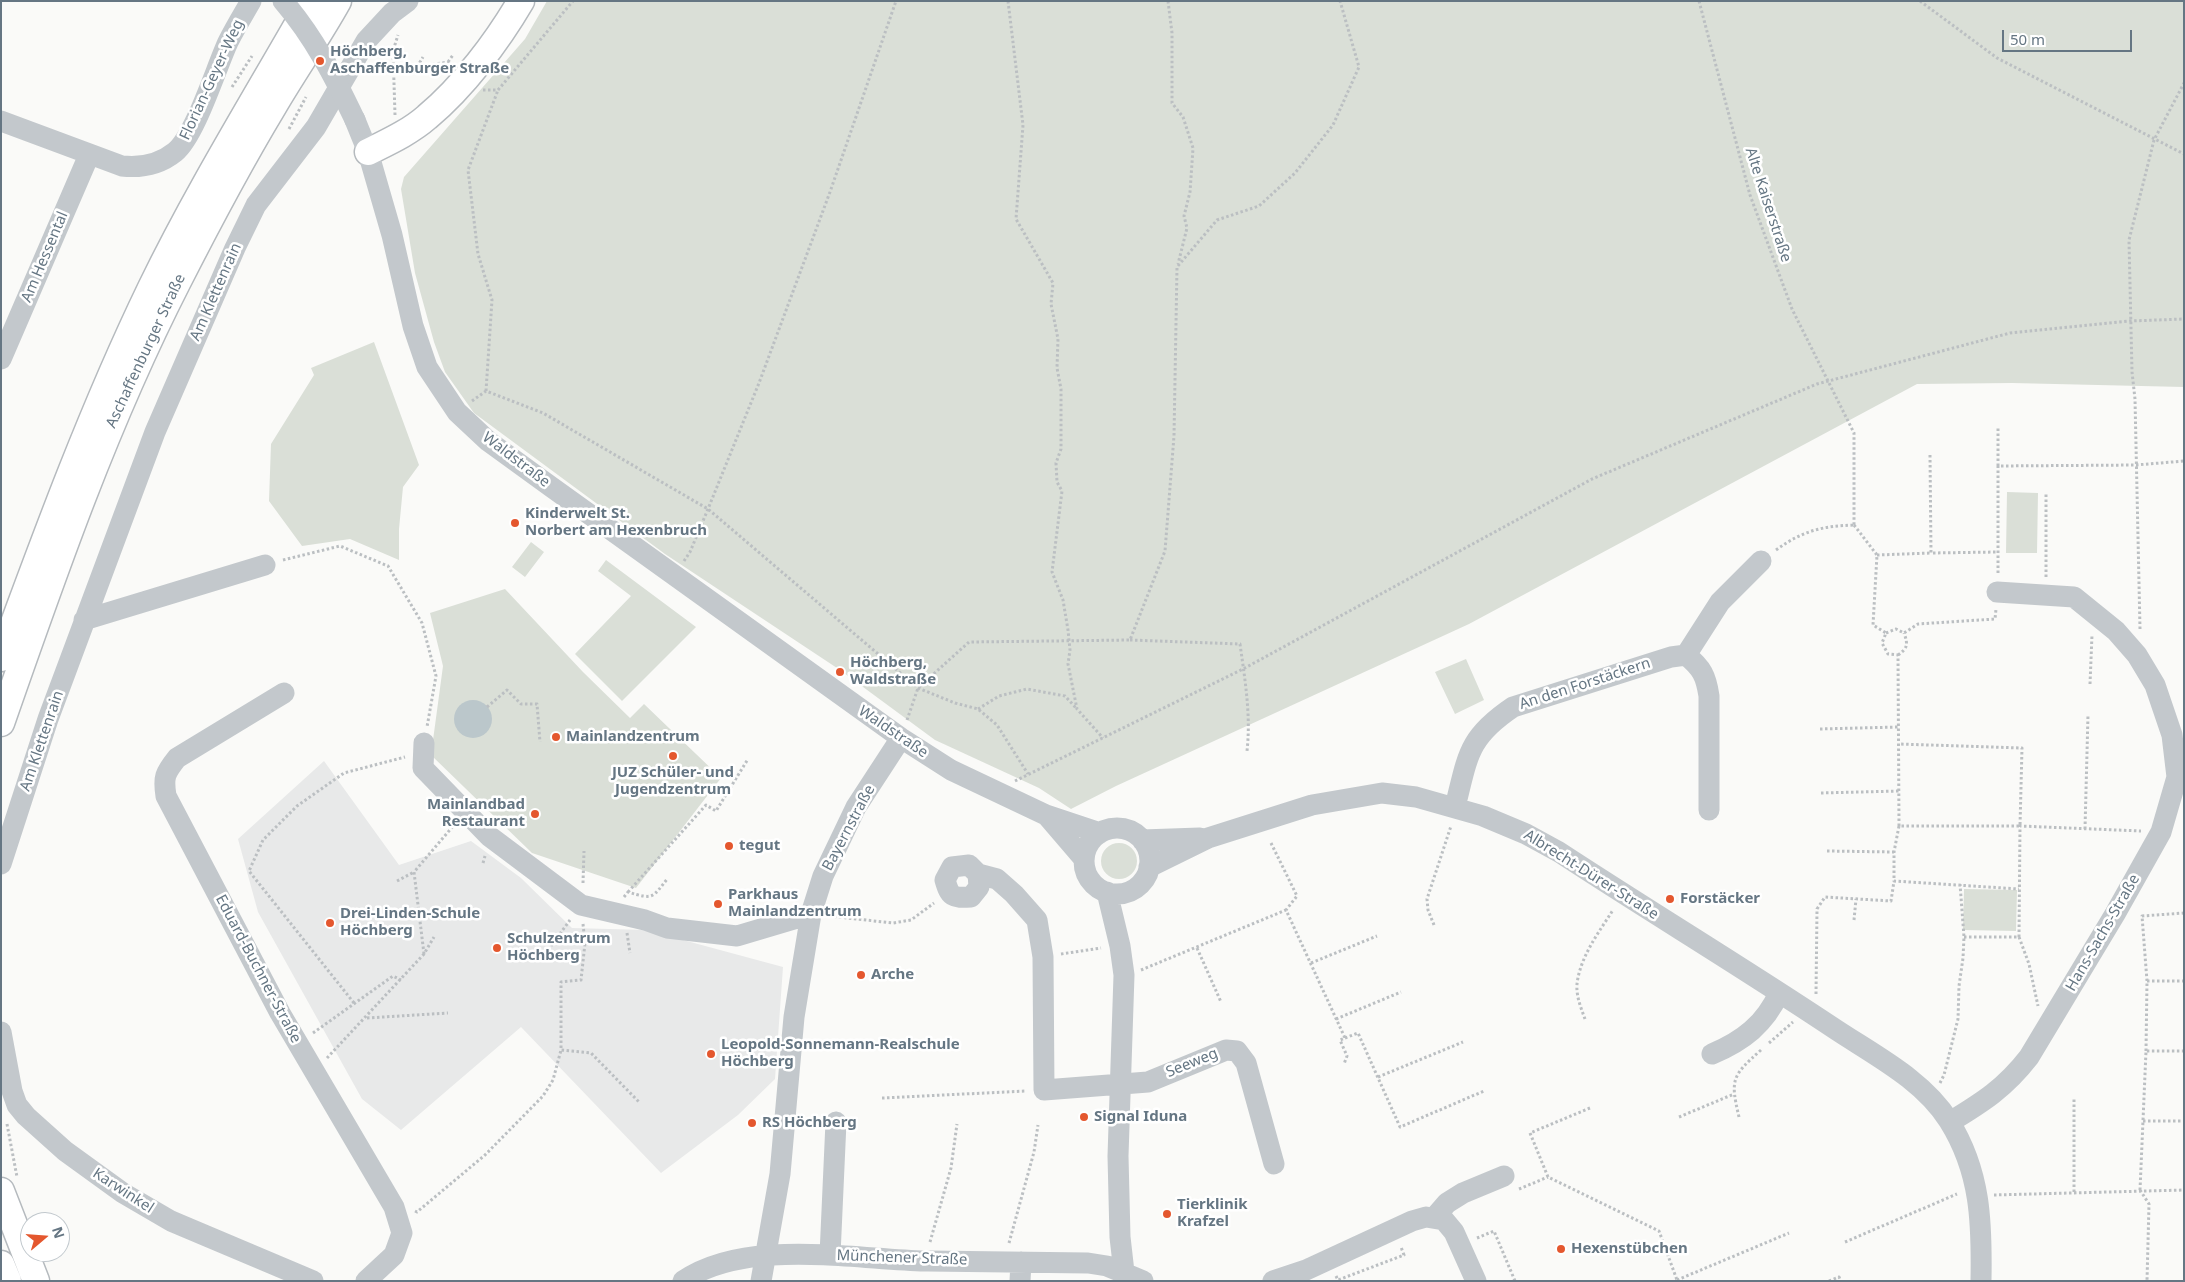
<!DOCTYPE html>
<html>
<head>
<meta charset="utf-8">
<style>
	body { margin:0 }
	#map { position:relative; width:2185px; height:1282px; overflow:hidden; background:#fafaf8; font-family:"Noto Sans",sans-serif }
	canvas { display:block }
	.frame { position:absolute; inset:0; border:2px solid #657683; pointer-events:none }
	.north { position:absolute; left:20px; top:1212px; width:50px; height:50px; box-sizing:border-box; background:#fff; border:1px solid #c1c8cd; border-radius:50%; rotate:72deg; font-size:14px; font-weight:700; line-height:20px; text-align:center; color:#657683 }
	.north::after { content:''; display:block; margin:auto; width:18px; height:22px; background:#e4572e; clip-path:polygon(50% 0,100% 100%,50% 72%,0 100%) }
	.scale { position:absolute; left:2002px; top:30px; width:130px; height:22px; box-sizing:border-box; border:2px solid #657683; border-top:0; padding-left:6px; font-size:15px; line-height:18px; white-space:nowrap; color:#657683; -webkit-text-stroke:4px #fff; paint-order:stroke }
</style>
</head>
<body>
<div id="map">
<canvas width="2185" height="1282"></canvas>
<div class="frame"></div>
<div class="north">N</div>
<div class="scale">50 m</div>
</div>
<script>
const ctx = document.querySelector('canvas').getContext('2d');
ctx.lineJoin = 'round';
function paint(path, color) { ctx.fillStyle = color; ctx.fill(path, 'evenodd'); }
function strokePath(path, color, width, dash) { ctx.strokeStyle = color; ctx.lineWidth = width; ctx.lineCap = dash ? 'butt' : 'round'; ctx.setLineDash(dash || []); ctx.stroke(path); }
function drawText(font, color, halo, rows, align = 'center') {
  ctx.font = font + ' "Noto Sans",sans-serif'; ctx.lineWidth = 5; ctx.setLineDash([]); ctx.textBaseline = 'middle'; ctx.strokeStyle = halo; ctx.fillStyle = color; for (const [text, x, y, turn = 0] of rows) {
    ctx.save(); ctx.translate(x, y); ctx.rotate((+turn || 0) * Math.PI / 180); ctx.textAlign = isNaN(turn) ? turn : align; if (halo) ctx.strokeText(text, 0, 0); ctx.fillText(text, 0, 0); ctx.restore();
  }
}
paint(new Path2D(`
	M 324,761 L 399,865 L 471,841 L 521,878 L 572,928 L 646,930 L 783,967 L 775,1079 L 738,1115 L 661,1173 L 521,1027 L 401,1130 L 362,1099 L 258,912 L 238,839 Z`), '#e8e9e9');
paint(new Path2D(`
	M 547,1 L 2184,1 L 2184,387 L 2012,383 L 1917,384 L 1469,624 L 1116,786 L 1071,809 L 1039,788 L 935,740 L 840,670 L 665,554 L 474,413 L 445,372 L 434,342 L 415,273 L 401,189 L 404,177 L 525,39 Z
	M 374,342 L 419,465 L 403,487 L 399,529 L 399,560 L 350,539 L 302,546 L 269,501 L 271,444 L 314,375 L 311,368 Z
	M 2007,492 L 2038,493 L 2037,553 L 2006,553 Z
	M 531,542 L 544,552 L 525,577 L 512,567 Z
	M 606,560 L 696,627 L 622,701 L 575,654 L 631,596 L 598,571 Z
	M 505,589 L 583,672 L 630,718 L 644,704 L 721,778 L 636,888 L 532,853 L 431,755 L 443,666 L 430,613 Z
	M 1466,659 L 1484,700 L 1455,714 L 1435,672 Z
	M1101 861a18 18 0 1 1 36 0a18 18 0 1 1-36 0Z
	M 1964,889 L 2017,890 L 2016,931 L 1963,930 Z`), '#dadfd7');
paint(new Path2D(`
	M454 719a19 19 0 1 1 38 0a19 19 0 1 1-38 0Z`), '#bbc7cb');
const major = new Path2D(`
	M 368,152 C 388,142 410,132 427,117 C 463,87 497,42 521,1
	M 1,658 C 47,533 93,408 151,288 C 199,189 257,96 311,1
	M 1,723 C 53,574 105,424 177,283 C 207,224 238,165 273,107 C 294,71 318,37 338,1
	M 1,1191 L 36,1281
	M 1,1264 L 8,1281`);
strokePath(major, '#b5babe', 29);
strokePath(new Path2D(`
	M 1008,1 L 1023,125 L 1016,219 L 1053,283 L 1051,304 L 1058,339 L 1057,368 L 1061,389 L 1061,449 L 1056,463 L 1057,482 L 1062,491 L 1052,572 L 1063,600 L 1068,630 L 1070,650 L 1068,664 L 1077,709 L 1103,738
	M 1168,1 L 1172,33 L 1172,103 L 1183,117 L 1193,148 L 1190,192 L 1184,216 L 1187,228 L 1178,264
	M 1699,1 L 1750,195 L 1792,309 L 1854,433 L 1854,525
	M 1920,1 L 1997,58 L 2184,154
	M 448,62 L 453,55
	M 417,67 L 423,57
	M 393,71 L 448,62 L 451,65
	M 232,87 L 252,56
	M 483,90 L 498,90 L 573,1
	M 395,115 L 393,51 L 398,35
	M 289,129 L 306,97
	M 486,391 L 492,300 L 478,254 L 468,170 L 498,90
	M 472,401 L 486,391 L 543,413 L 708,509 L 918,688 L 955,703 L 978,709 L 997,725 L 1028,774
	M 1930,455 L 1931,553 L 1998,552
	M 1998,466 L 1998,427
	M 1854,525 L 1877,555 L 1873,625 L 1886,633 L 1882,643 L 1888,654 L 1898,655 L 1899,826 L 2020,826 L 2022,748 L 1899,744
	M 1776,550 C 1802,531 1822,526 1854,525
	M 1877,555 L 1931,553
	M 283,560 L 340,546 L 388,566 L 422,623 L 436,676 L 427,727
	M 684,561 L 690,552 L 708,509 L 759,383 L 830,192 L 896,1
	M 1998,573 L 1998,466 L 2136,465 L 2184,461
	M 2046,577 L 2046,493
	M 2140,629 L 2135,399 L 2132,372 L 2129,240 L 2154,140 L 2184,83
	M 1886,633 L 1896,629 L 1904,633 L 1918,624 L 1995,619 L 1996,609
	M 1130,640 L 1240,644 C 1245,680 1251,715 1247,751
	M 1898,655 C 1908,648 1908,644 1904,633
	M 2090,684 L 2092,635
	M 487,707 L 507,690 L 521,704 L 537,704 L 540,742
	M 978,709 L 999,696 L 1027,689 L 1065,696 L 1077,709
	M 907,720 L 918,688 L 969,642 L 1130,640 L 1165,551 L 1174,436 L 1177,267 L 1217,220 L 1259,206 L 1295,173 L 1333,125 L 1359,67 L 1340,1
	M 1820,729 L 1898,727
	M 1015,781 L 1243,669 L 1592,479 L 1817,384 L 2010,333 L 2130,321 L 2184,319
	M 1821,793 L 1899,791
	M 1899,826 L 1894,852 L 1894,881 L 2019,889
	M 2085,829 L 2088,715
	M 1271,843 L 1297,896 L 1286,910 L 1345,1038 L 1340,1040 L 1347,1056 L 1344,1064
	M 1827,851 L 1894,852
	M 483,863 L 485,856
	M 397,881 L 414,872
	M 583,883 L 584,851
	M 628,892 L 706,805 L 716,811 L 748,759
	M 624,897 L 628,892 C 654,900 652,898 668,878
	M 829,916 L 893,923 L 911,920 L 934,903
	M 1854,920 L 1856,899
	M 583,924 L 585,943 L 581,980 L 561,982 L 561,1050 L 591,1053 L 640,1103
	M 1434,925 L 1428,910 L 1427,899 L 1451,826
	M 627,933 L 630,953
	M 1964,937 L 2019,937 L 2020,826 L 2141,831
	M 2019,937 L 2029,964 L 2038,1006
	M 1197,948 L 1221,1002
	M 548,950 L 570,920
	M 424,954 L 414,872 L 454,825
	M 1061,954 L 1101,948
	M 1311,963 L 1377,936
	M 1141,970 L 1286,910
	M 2147,981 L 2184,981
	M 1816,994 L 1817,909 L 1825,897 L 1891,901 L 1894,881
	M 354,1003 L 249,871 L 263,840 L 297,806 L 344,773 L 405,757
	M 367,1018 L 448,1013
	M 1336,1019 L 1401,992
	M 1585,1019 C 1581,1008 1576,996 1577,984 C 1580,957 1599,932 1613,910
	M 313,1033 L 393,976 L 401,980
	M 1345,1038 L 1358,1033 L 1400,1127 L 1484,1091
	M 1769,1043 L 1793,1022
	M 2146,1051 L 2147,981 L 2142,916 L 2184,913
	M 327,1058 L 424,954 L 434,937
	M 1378,1077 L 1463,1042
	M 1940,1083 L 1944,1075 L 1958,1019 L 1959,986 L 1963,958 L 1964,937 L 1960,884
	M 882,1098 L 1026,1091
	M 1590,1108 L 1530,1133 L 1548,1177 L 1659,1231 L 1677,1280
	M 1679,1117 L 1734,1094
	M 1739,1117 C 1730,1079 1732,1076 1761,1050
	M 2143,1121 L 2184,1121
	M 7,1124 L 17,1177
	M 1519,1189 L 1548,1177
	M 2140,1190 L 2146,1051 L 2184,1051
	M 2140,1190 L 2149,1204 L 2147,1281
	M 2074,1192 L 2074,1099
	M 1994,1195 L 2184,1190
	M 415,1211 L 417,1212 L 485,1155 L 543,1096 L 553,1080 L 561,1050
	M 1477,1238 L 1494,1231 L 1515,1281
	M 930,1242 L 951,1168 L 957,1124
	M 1845,1242 L 1957,1194
	M 1009,1243 L 1034,1152 L 1038,1125
	M 1336,1276 L 1338,1280 L 1404,1255 L 1401,1247
	M 1677,1280 L 1789,1233
	M 1829,1281 L 1839,1277 L 1841,1281`), '#bbbfc2', 3, [2.5, 2.5]);
strokePath(new Path2D(`
	M 355,120 L 368,152 L 392,235 L 413,326 L 427,367 L 457,412 L 488,441 L 550,486 L 901,738 L 951,770 L 1046,815 L 1100,833
	M 1,121 L 122,166 C 141,168 159,165 175,152 C 195,136 216,68 228,42 C 235,28 243,15 251,1
	M 1,359 L 89,155
	M 84,620 L 265,565
	M 1686,655 L 1720,602 L 1761,561
	M 284,693 L 177,758 C 165,773 163,777 166,796 L 280,1013 L 394,1207 L 402,1233 L 394,1255 L 366,1281
	M 424,743 L 423,768 L 489,836 L 581,905 L 645,920 L 667,928 L 737,936 L 811,914
	M 1455,807 C 1468,756 1467,738 1513,707 L 1671,657 L 1686,655 C 1702,668 1706,676 1709,696 L 1709,810
	M 1048,817 L 1084,859
	M1084 861a33 33 0 1 1 66 0a33 33 0 1 1-66 0Z
	M 1142,840 L 1200,838
	M 1,864 L 48,719 L 155,432 L 235,248 L 256,205 L 316,127 L 366,41 L 392,13 L 408,1
	M 1149,867 L 1208,838 L 1312,805 L 1382,793 L 1416,797 L 1483,816 L 1526,834 L 1559,852 C 1649,911 1742,967 1832,1027 C 1872,1054 1923,1079 1949,1121 C 1981,1172 1982,1223 1981,1281
	M 978,874 L 979,887 L 971,897 C 952,898 950,897 945,880 L 952,867 L 969,865 L 978,874 L 997,879 L 1014,894 L 1037,920 L 1043,957 L 1044,1090 L 1148,1082 L 1226,1050 L 1237,1051 L 1246,1063 L 1274,1164
	M 1107,892 L 1120,946 L 1124,975 L 1118,1156 L 1120,1237 L 1125,1281
	M 1,1032 L 12,1091 L 17,1105 L 26,1116 L 65,1151 L 123,1193 L 171,1221 L 313,1281
	M 1712,1054 C 1743,1041 1765,1024 1779,993
	M 1950,1122 C 1983,1102 2005,1088 2029,1057 L 2115,914 L 2161,832 L 2177,777 L 2172,735 L 2155,685 L 2137,655 L 2116,631 L 2074,597 L 1997,592
	M 1434,1218 L 1447,1203 L 1463,1193 L 1504,1176
	M 830,1255 L 836,1122
	M 683,1281 C 745,1238 852,1259 925,1261 C 979,1262 1033,1262 1088,1263 L 1107,1266 L 1143,1281
	M 761,1281 L 780,1174 L 794,1017 L 811,914 L 823,876 L 856,807 L 901,738
	M 1020,1281 L 1021,1262
	M 1273,1281 L 1306,1270 L 1412,1221 L 1426,1217 L 1444,1220 L 1454,1232 L 1476,1281`), '#c3c8cc', 21);
strokePath(major, '#fff', 26);
strokePath(new Path2D(`
	M 283,1 C 314,37 335,78 355,120`), '#c3c8cc', 21);
for (const [x, y, r, color] of [
	[320,61,5,"#e4572e"],
	[515,523,5,"#e4572e"],
	[840,672,5,"#e4572e"],
	[556,737,5,"#e4572e"],
	[673,756,5,"#e4572e"],
	[535,814,5,"#e4572e"],
	[729,846,5,"#e4572e"],
	[1670,899,5,"#e4572e"],
	[718,904,5,"#e4572e"],
	[330,923,5,"#e4572e"],
	[497,948,5,"#e4572e"],
	[861,975,5,"#e4572e"],
	[711,1054,5,"#e4572e"],
	[1084,1117,5,"#e4572e"],
	[752,1123,5,"#e4572e"],
	[1167,1214,5,"#e4572e"],
	[1561,1249,5,"#e4572e"]
]) { const dot = new Path2D(); dot.arc(x, y, r, 0, 2 * Math.PI); ctx.fillStyle = color; ctx.fill(dot); strokePath(dot, '#fff', 2); }
drawText('bold 15px', '#657683', '#fff', [
	["Höchberg,",330,52],
	["Aschaffenburger Straße",330,69],
	["Kinderwelt St.",525,514],
	["Norbert am Hexenbruch",525,531],
	["Höchberg,",850,663],
	["Waldstraße",850,680],
	["Mainlandzentrum",566,737],
	["JUZ Schüler- und",673,773,"center"],
	["Jugendzentrum",673,790,"center"],
	["Mainlandbad",525,805,"right"],
	["Restaurant",525,822,"right"],
	["tegut",739,846],
	["Parkhaus",728,895],
	["Mainlandzentrum",728,912],
	["Forstäcker",1680,899],
	["Drei-Linden-Schule",340,914],
	["Höchberg",340,931],
	["Schulzentrum",507,939],
	["Höchberg",507,956],
	["Arche",871,975],
	["Leopold-Sonnemann-Realschule",721,1045],
	["Höchberg",721,1062],
	["Signal Iduna",1094,1117],
	["RS Höchberg",762,1123],
	["Tierklinik",1177,1205],
	["Krafzel",1177,1222],
	["Hexenstübchen",1571,1249]
], 'left');
drawText('15px', '#657683', '#fff', [
	["Florian-Geyer-Weg",212,80,-65],
	["Alte Kaiserstraße",1768,205,72],
	["Am Hessental",45,257,-67],
	["Am Klettenrain",216,292,-66],
	["Aschaffenburger Straße",146,351,-65],
	["Waldstraße",516,460,37],
	["An den Forstäckern",1585,684,-18],
	["Waldstraße",893,732,34],
	["Am Klettenrain",42,741,-71],
	["Bayernstraße",849,828,-62],
	["Albrecht-Dürer-Straße",1591,875,32],
	["Hans-Sachs-Straße",2103,933,-60],
	["Eduard-Buchner-Straße",258,969,62],
	["Seeweg",1192,1063,-22],
	["Karwinkel",123,1191,33],
	["Münchener Straße",902,1258,2]
]);
</script>
</body>
</html>
